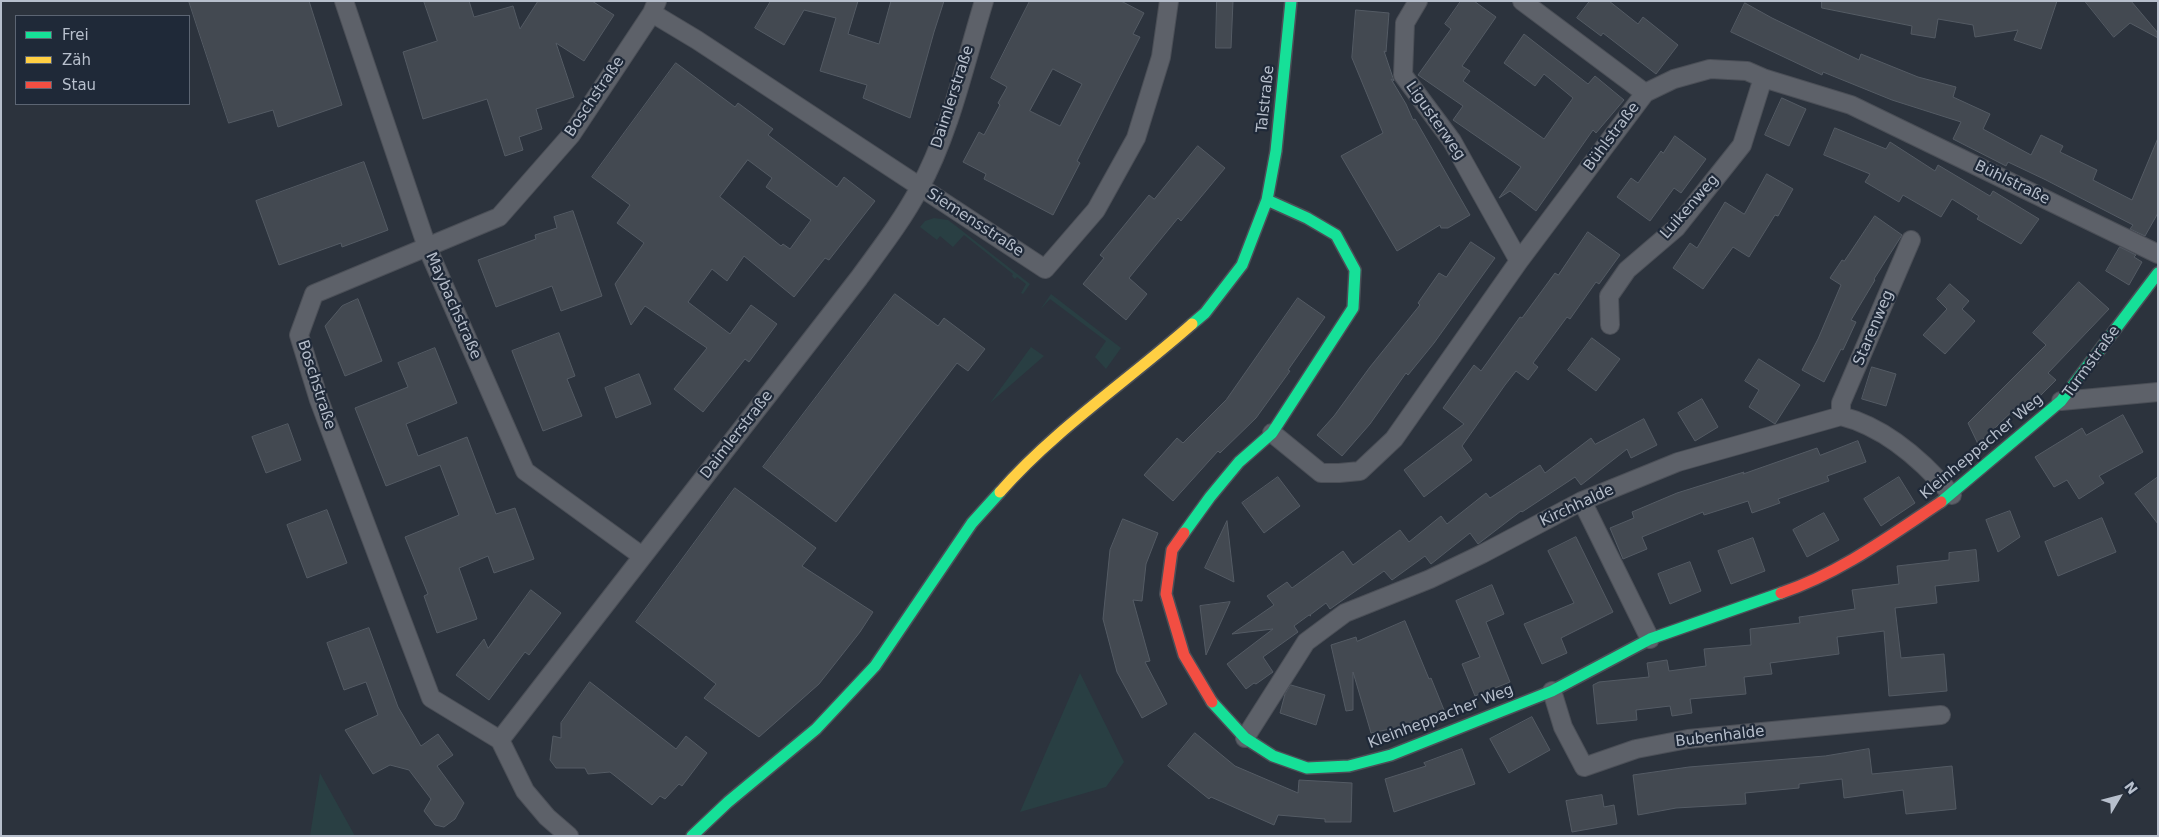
<!DOCTYPE html>
<html>
<head>
<meta charset="utf-8">
<style>
	body { margin:0 }
	#map { position:relative; width:2159px; height:837px; overflow:hidden; background:#2c333d; font-family:"DejaVu Sans",sans-serif }
	canvas { display:block }
	.frame { position:absolute; inset:0; border:2px solid #b7bfcc; pointer-events:none }
	.legend { position:absolute; left:15px; top:15px; width:175px; height:90px; box-sizing:border-box; background:#1f2938; border:1px solid #5c6573; margin:0; padding:6px 9px; list-style:none; font-size:15px; color:#b7bfcc }
	.legend li { display:flex; align-items:center; gap:10px; height:25px }
	.legend b { width:25px; border:1px solid #5c6573 }
	.north { position:absolute; left:2094px; top:772px; width:50px; height:50px; -webkit-text-stroke:4px #1f2938; paint-order:stroke; rotate:53deg; font-size:14px; font-weight:700; line-height:20px; text-align:center; color:#b7bfcc }
	.north::after { content:''; display:block; margin:auto; width:18px; height:22px; background:#b7bfcc; clip-path:polygon(50% 0,100% 100%,50% 72%,0 100%) }
</style>
</head>
<body>
<div id="map">
<canvas width="2159" height="837"></canvas>
<div class="frame"></div>
<ul class="legend">
<li><b style="height:6px;background:#16e098"></b>Frei</li>
<li><b style="height:6px;background:#ffcf43"></b>Zäh</li>
<li><b style="height:6px;background:#f24e42"></b>Stau</li>
</ul>
<div class="north">N</div>
</div>
<script>
const ctx = document.querySelector('canvas').getContext('2d');
ctx.lineJoin = 'round';
function paint(path, color) { ctx.fillStyle = color; ctx.fill(path, 'evenodd'); }
function strokePath(path, color, width, dash) { ctx.strokeStyle = color; ctx.lineWidth = width; ctx.lineCap = dash ? 'butt' : 'round'; ctx.setLineDash(dash || []); ctx.stroke(path); }
function drawText(font, color, halo, rows, align = 'center') {
  ctx.font = font + ' "DejaVu Sans",sans-serif'; ctx.lineWidth = 4.5; ctx.setLineDash([]); ctx.textBaseline = 'middle'; ctx.strokeStyle = halo; ctx.fillStyle = color; for (const [text, x, y, turn = 0] of rows) {
    ctx.save(); ctx.translate(x, y); ctx.rotate((+turn || 0) * Math.PI / 180); ctx.textAlign = isNaN(turn) ? turn : align; if (halo) ctx.strokeText(text, 0, 0); ctx.fillText(text, 0, 0); ctx.restore();
  }
}
paint(new Path2D(`
	M 934,218 L 948,220 L 956,226 L 1030,284 L 1023,294 L 1021,293 L 1026,284 L 1017,277 L 1015,279 L 1012,276 L 1013,274 L 964,235 L 953,247 L 940,236 L 937,240 L 920,227 L 925,221 Z
	M 1051,294 L 1121,348 L 1106,369 L 1095,357 L 1106,341 L 1050,299 L 1040,310 Z
	M 1031,347 L 1044,356 L 990,403 Z
	M 1080,673 L 1124,762 L 1106,787 L 1020,812 Z
	M 320,773 L 355,836 L 310,836 Z`), '#293f43');
const building = new Path2D(`
	M 189,1 L 309,1 L 342,105 L 278,127 L 273,110 L 229,123 Z
	M 424,1 L 469,1 L 474,17 L 513,6 L 520,29 L 538,1 L 592,1 L 614,15 L 584,61 L 556,43 L 574,97 L 536,109 L 542,129 L 519,137 L 523,150 L 505,156 L 487,99 L 423,119 L 403,52 L 437,41 Z
	M 771,1 L 858,1 L 848,34 L 879,44 L 891,1 L 944,1 L 934,32 L 910,118 L 863,98 L 867,85 L 820,71 L 836,18 L 804,10 L 784,45 L 755,28 Z
	M 1030,1 L 1121,1 L 1144,13 L 1133,34 L 1140,37 L 1077,161 L 1080,163 L 1053,215 L 984,179 L 986,174 L 963,162 L 979,132 L 984,135 L 1000,105 L 998,103 L 1007,87 L 991,78 ZM 1053,69 L 1082,84 L 1060,126 L 1030,111 Z
	M 1217,1 L 1233,1 L 1231,48 L 1216,48 Z
	M 1461,1 L 1474,1 L 1496,17 L 1462,66 L 1470,71 L 1463,81 L 1544,139 L 1573,98 L 1544,74 L 1535,86 L 1504,63 L 1524,34 L 1588,84 L 1595,76 L 1624,100 L 1596,133 L 1593,130 L 1536,211 L 1510,191 L 1499,198 L 1521,167 L 1453,120 L 1463,106 L 1418,75 L 1451,29 L 1445,24 Z
	M 1590,1 L 1609,1 L 1638,24 L 1643,17 L 1678,45 L 1656,74 L 1603,33 L 1601,36 L 1577,18 Z
	M 1822,1 L 2057,1 L 2041,49 L 2014,40 L 2018,30 L 1975,37 L 1973,25 L 1938,19 L 1935,38 L 1911,34 L 1912,26 L 1822,8 Z
	M 2085,1 L 2131,1 L 2158,33 L 2158,38 L 2130,23 L 2114,37 Z
	M 1745,3 L 1772,18 L 1859,60 L 1861,54 L 1918,77 L 1956,87 L 1953,97 L 1990,114 L 1983,129 L 2031,155 L 2041,135 L 2063,146 L 2060,152 L 2097,170 L 2093,180 L 2132,200 L 2158,138 L 2158,213 L 2145,236 L 2130,229 L 2133,225 L 2046,180 L 2008,162 L 2006,166 L 1953,139 L 1961,122 L 1892,100 L 1823,72 L 1822,75 L 1731,32 Z
	M 1356,10 L 1389,13 L 1386,52 L 1384,51 L 1394,81 L 1391,79 L 1406,104 L 1413,120 L 1415,119 L 1470,215 L 1448,228 L 1441,228 L 1440,225 L 1397,251 L 1341,156 L 1383,133 L 1352,58 Z
	M 676,63 L 735,107 L 738,103 L 773,129 L 768,135 L 837,187 L 844,177 L 875,201 L 829,260 L 825,258 L 794,297 L 744,256 L 727,281 L 712,269 L 688,302 L 730,334 L 751,305 L 777,324 L 749,362 L 745,359 L 703,412 L 674,389 L 707,348 L 645,306 L 631,325 L 615,284 L 644,243 L 617,223 L 630,205 L 592,177 ZM 748,160 L 772,178 L 766,187 L 811,220 L 790,249 L 783,244 L 781,246 L 720,197 Z
	M 1782,98 L 1806,109 L 1789,146 L 1765,135 Z
	M 1835,128 L 1886,149 L 1890,142 L 1935,171 L 1938,165 L 1990,196 L 1993,191 L 2039,219 L 2021,244 L 1977,219 L 1979,216 L 1952,199 L 1941,217 L 1903,195 L 1899,202 L 1865,182 L 1870,174 L 1824,155 Z
	M 1675,136 L 1706,159 L 1681,193 L 1674,188 L 1650,221 L 1617,197 L 1631,178 L 1638,183 L 1661,151 L 1663,153 Z
	M 1198,146 L 1225,168 L 1181,221 L 1178,218 L 1129,278 L 1147,294 L 1126,320 L 1083,284 L 1104,258 L 1100,255 L 1149,195 L 1154,199 Z
	M 364,162 L 388,230 L 342,247 L 341,243 L 279,265 L 256,201 Z
	M 1767,174 L 1793,189 L 1778,216 L 1775,215 L 1749,257 L 1733,247 L 1703,289 L 1673,268 L 1690,243 L 1697,248 L 1725,202 L 1744,214 Z
	M 573,211 L 602,296 L 561,311 L 552,286 L 496,307 L 478,260 L 536,239 L 535,235 L 557,228 L 554,217 Z
	M 1875,216 L 1902,235 L 1874,279 L 1875,280 L 1851,320 L 1856,322 L 1843,350 L 1841,349 L 1824,382 L 1802,370 L 1818,339 L 1841,285 L 1830,278 L 1842,260 L 1844,261 Z
	M 1588,232 L 1620,255 L 1599,284 L 1596,282 L 1570,319 L 1567,317 L 1533,363 L 1538,367 L 1528,380 L 1516,371 L 1505,385 L 1462,446 L 1472,460 L 1424,497 L 1404,470 L 1464,424 L 1443,408 L 1474,365 L 1481,371 L 1520,317 L 1522,318 L 1555,273 L 1558,275 Z
	M 1471,242 L 1495,258 L 1434,343 L 1408,375 L 1406,373 L 1370,424 L 1342,456 L 1317,435 L 1334,416 L 1370,367 L 1420,305 L 1418,303 L 1439,273 L 1446,277 Z
	M 2120,247 L 2136,255 L 2134,257 L 2142,262 L 2129,285 L 2106,271 Z
	M 2079,282 L 2109,309 L 2048,373 L 2056,380 L 2026,410 L 2020,404 L 1978,444 L 1968,423 L 2046,345 L 2033,333 Z
	M 1950,284 L 1969,301 L 1962,309 L 1975,321 L 1945,354 L 1923,335 L 1947,309 L 1937,299 Z
	M 895,294 L 938,326 L 944,318 L 985,349 L 968,371 L 957,363 L 836,522 L 763,467 Z
	M 1298,298 L 1325,317 L 1288,370 L 1290,371 L 1256,418 L 1220,453 L 1218,451 L 1173,501 L 1144,475 L 1177,438 L 1183,443 L 1226,400 Z
	M 358,299 L 382,361 L 345,376 L 325,326 L 342,306 Z
	M 559,333 L 575,376 L 567,379 L 582,416 L 543,431 L 512,351 Z
	M 1592,338 L 1620,359 L 1596,391 L 1568,370 Z
	M 435,348 L 457,403 L 406,424 L 418,456 L 467,437 L 496,514 L 515,508 L 534,559 L 494,573 L 488,556 L 459,568 L 477,619 L 437,633 L 424,596 L 428,594 L 405,537 L 459,515 L 440,465 L 386,486 L 355,408 L 408,387 L 398,363 Z
	M 1759,359 L 1800,385 L 1775,424 L 1749,407 L 1759,390 L 1745,381 Z
	M 1872,367 L 1896,374 L 1886,406 L 1862,399 Z
	M 639,374 L 651,404 L 616,418 L 605,388 Z
	M 1702,399 L 1718,427 L 1695,441 L 1678,413 Z
	M 2123,415 L 2143,452 L 2099,476 L 2104,483 L 2079,499 L 2067,480 L 2054,487 L 2035,457 L 2082,428 L 2086,435 Z
	M 1644,419 L 1657,445 L 1631,458 L 1627,449 L 1581,485 L 1575,477 L 1522,512 L 1521,511 L 1478,544 L 1470,533 L 1431,564 L 1425,556 L 1392,580 L 1384,571 L 1330,609 L 1326,603 L 1310,615 L 1311,616 L 1309,615 L 1294,626 L 1298,632 L 1263,657 L 1273,672 L 1256,684 L 1254,683 L 1246,689 L 1227,664 L 1273,629 L 1232,634 L 1274,605 L 1267,596 L 1287,582 L 1292,588 L 1343,551 L 1353,565 L 1400,530 L 1409,542 L 1441,516 L 1447,524 L 1486,493 L 1490,498 L 1540,465 L 1545,473 L 1591,438 L 1595,444 Z
	M 288,424 L 301,460 L 266,473 L 252,437 Z
	M 1858,441 L 1866,462 L 1827,476 L 1829,481 L 1778,499 L 1780,503 L 1752,513 L 1748,501 L 1704,515 L 1703,512 L 1642,537 L 1647,549 L 1623,559 L 1610,528 L 1634,518 L 1632,512 L 1677,493 L 1744,472 L 1743,474 L 1817,448 L 1820,455 Z
	M 1278,477 L 1300,506 L 1264,533 L 1242,503 Z
	M 1899,477 L 1915,503 L 1881,526 L 1864,499 Z
	M 2158,477 L 2158,524 L 2135,494 Z
	M 735,488 L 816,548 L 802,566 L 873,612 L 860,632 L 819,684 L 759,737 L 704,698 L 716,684 L 636,622 Z
	M 327,510 L 347,563 L 307,578 L 287,525 Z
	M 2010,511 L 2020,537 L 1998,552 L 1986,520 Z
	M 1824,513 L 1839,540 L 1807,557 L 1793,530 Z
	M 2102,518 L 2116,552 L 2058,576 L 2045,542 Z
	M 1123,519 L 1158,533 L 1146,564 L 1142,601 L 1133,600 L 1150,661 L 1145,662 L 1167,704 L 1142,718 L 1117,672 L 1103,619 L 1110,550 Z
	M 1227,521 L 1234,582 L 1205,568 Z
	M 1576,537 L 1613,612 L 1561,638 L 1567,653 L 1542,664 L 1524,624 L 1574,603 L 1548,551 Z
	M 1753,538 L 1765,571 L 1731,584 L 1718,551 Z
	M 1976,550 L 1979,581 L 1935,586 L 1937,603 L 1895,608 L 1901,658 L 1944,654 L 1947,691 L 1889,696 L 1884,631 L 1837,637 L 1839,654 L 1770,663 L 1772,674 L 1744,677 L 1746,694 L 1690,699 L 1692,713 L 1672,716 L 1670,706 L 1636,710 L 1637,720 L 1597,724 L 1593,685 L 1599,682 L 1649,677 L 1647,663 L 1667,660 L 1669,671 L 1706,666 L 1704,649 L 1751,645 L 1750,629 L 1800,623 L 1799,617 L 1855,609 L 1852,590 L 1899,584 L 1897,566 L 1949,560 L 1949,553 Z
	M 1690,562 L 1701,591 L 1670,604 L 1658,574 Z
	M 1492,585 L 1504,614 L 1486,622 L 1510,682 L 1475,696 L 1462,664 L 1480,657 L 1456,601 Z
	M 531,590 L 561,613 L 529,655 L 525,652 L 489,700 L 456,675 L 484,639 L 488,648 Z
	M 1230,602 L 1206,655 L 1200,606 Z
	M 1405,621 L 1429,679 L 1431,678 L 1444,710 L 1400,727 L 1371,733 L 1353,672 L 1353,710 L 1346,711 L 1331,645 L 1356,637 L 1357,641 Z
	M 369,628 L 398,707 L 421,746 L 438,734 L 453,755 L 437,766 L 464,803 L 455,819 L 444,827 L 435,825 L 424,811 L 431,799 L 409,770 L 390,765 L 373,774 L 345,730 L 378,715 L 366,682 L 344,690 L 327,643 Z
	M 590,682 L 676,749 L 686,736 L 707,753 L 682,786 L 679,784 L 665,799 L 660,796 L 652,805 L 610,772 L 588,774 L 585,768 L 556,768 L 550,760 L 553,736 L 561,738 L 561,723 Z
	M 1291,685 L 1325,695 L 1316,725 L 1280,713 L 1285,694 Z
	M 1532,717 L 1550,750 L 1509,773 L 1490,739 Z
	M 1195,733 L 1235,766 L 1298,793 L 1299,780 L 1352,783 L 1351,822 L 1325,822 L 1325,819 L 1278,815 L 1274,825 L 1211,797 L 1209,799 L 1168,766 Z
	M 1462,749 L 1475,784 L 1394,812 L 1385,779 L 1426,766 L 1424,763 Z
	M 1869,749 L 1872,774 L 1952,766 L 1956,809 L 1906,814 L 1903,790 L 1844,798 L 1842,779 L 1799,784 L 1799,788 L 1745,793 L 1746,804 L 1676,808 L 1638,815 L 1633,775 L 1689,767 L 1825,756 Z
	M 1602,795 L 1604,807 L 1614,805 L 1617,824 L 1572,832 L 1566,801 Z`);
paint(building, '#434951');
strokePath(building, '#545b64', 1);
const street = new Path2D(`
	M 344,1 L 427,247 L 525,471 L 642,556
	M 1418,1 L 1405,23 L 1403,75 L 1452,141 L 1519,261
	M 1522,1 L 1645,93
	M 652,13 L 697,40 L 1045,269 L 1096,210 L 1136,138 L 1161,57 L 1169,1
	M 1610,325 L 1609,296 L 1627,270 L 1676,228 L 1742,145 L 1763,78
	M 2061,401 L 2158,392
	M 1841,416 L 1841,403 L 1911,240
	M 1272,433 L 1321,473 L 1339,473 L 1360,471 L 1394,439 L 1519,261 L 1645,93 L 1674,79 L 1710,69 L 1747,71 L 1763,78 L 1851,105 L 2158,254
	M 1582,501 L 1650,639
	M 1552,691 L 1563,727 L 1584,767 L 1636,749 L 1688,739 L 1941,715
	M 1245,738 L 1306,642 L 1345,613 L 1430,579 L 1482,554 L 1582,501 L 1678,462 L 1841,416 C 1885,427 1923,461 1952,495
	M 500,740 L 431,698 L 319,400 L 299,335 L 314,294 L 499,217 L 571,135 L 652,13 L 657,1
	M 500,740 L 859,278 C 880,249 902,221 919,189 C 950,133 965,63 984,1
	M 500,740 L 525,791 L 547,817 L 569,836`);
const fast = new Path2D(`
	M 1192,324 L 1205,313 L 1242,265 L 1267,200 L 1276,151 L 1291,1
	M 1941,502 L 2061,401 L 2158,273
	M 1184,533 L 1210,497 L 1239,462 L 1272,433 L 1353,308 L 1355,270 L 1336,235 L 1307,218 L 1267,200
	M 1212,702 L 1245,738 L 1273,756 L 1307,768 L 1349,766 L 1391,755 L 1552,691 L 1650,639 L 1781,593
	M 692,836 L 728,802 L 816,729 L 875,666 L 972,523 L 1000,492`);
const slow = new Path2D(`
	M 1000,492 C 1054,430 1130,379 1192,324`);
const jam = new Path2D(`
	M 1184,533 L 1172,550 L 1166,594 L 1184,655 L 1212,702
	M 1781,593 C 1840,573 1890,536 1941,502`);
strokePath(street, '#4b4f57', 20);
strokePath(fast, '#4b4f57', 14);
strokePath(slow, '#4b4f57', 14);
strokePath(jam, '#4b4f57', 14);
strokePath(street, '#5d6169', 18);
strokePath(fast, '#16e098', 11);
strokePath(slow, '#ffcf43', 11);
strokePath(jam, '#f24e42', 11);
drawText('15px', '#b7bfcc', '#1f2938', [
	["Boschstraße",595,97,-56],
	["Daimlerstraße",953,97,-72],
	["Talstraße",1266,99,-84],
	["Ligusterweg",1435,121,55],
	["Bühlstraße",1612,137,-53],
	["Bühlstraße",2012,183,26],
	["Luikenweg",1690,207,-49],
	["Siemensstraße",975,223,33],
	["Maybachstraße",453,306,66],
	["Starenweg",1874,328,-67],
	["Turmstraße",2092,362,-54],
	["Boschstraße",316,385,72],
	["Daimlerstraße",737,435,-52],
	["Kleinheppacher Weg",1982,447,-40],
	["Kirchhalde",1577,506,-25],
	["Kleinheppacher Weg",1441,717,-21],
	["Bubenhalde",1720,737,-7]
]);
</script>
</body>
</html>
